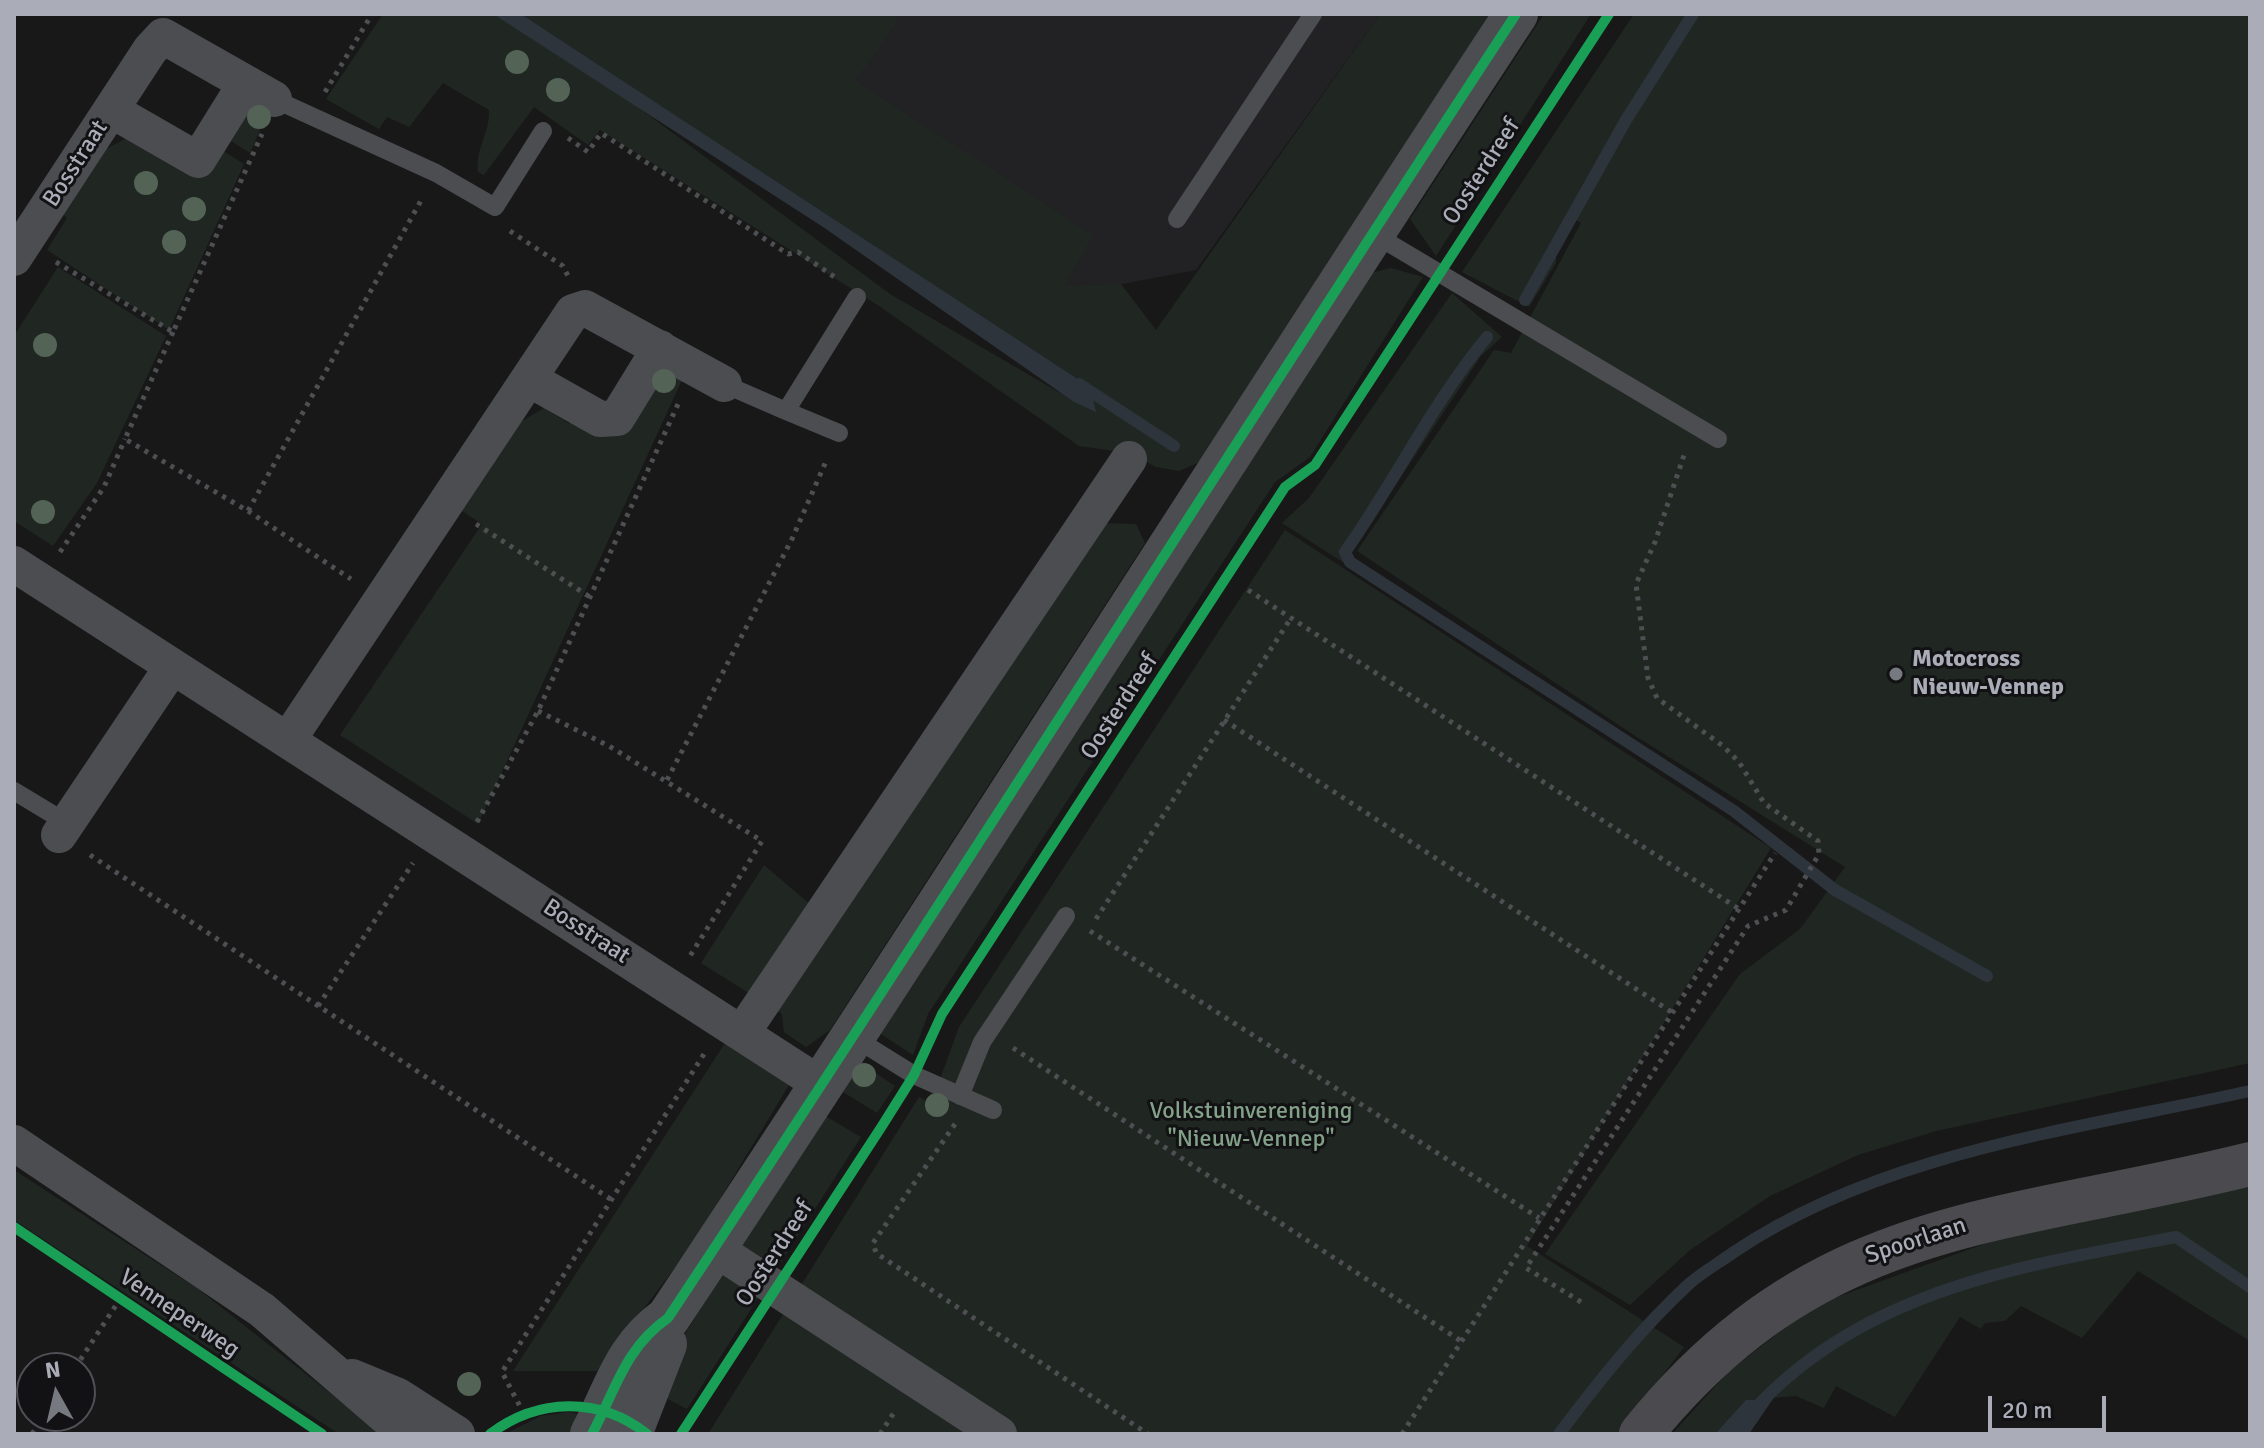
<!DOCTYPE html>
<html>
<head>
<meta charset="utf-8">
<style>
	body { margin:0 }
	#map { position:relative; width:2264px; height:1448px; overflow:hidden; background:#181818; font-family:Signika,sans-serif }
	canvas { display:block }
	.frame { position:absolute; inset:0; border:16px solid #aaadb8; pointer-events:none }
	.north { position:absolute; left:16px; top:1352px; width:80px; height:80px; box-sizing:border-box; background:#121214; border:2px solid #4f5056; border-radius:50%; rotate:352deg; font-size:22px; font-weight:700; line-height:32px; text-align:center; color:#aaadb8 }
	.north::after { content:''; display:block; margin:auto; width:28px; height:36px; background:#777980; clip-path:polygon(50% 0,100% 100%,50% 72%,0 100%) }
	.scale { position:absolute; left:1988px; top:1396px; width:118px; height:36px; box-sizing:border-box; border:4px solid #aaadb8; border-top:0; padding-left:10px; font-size:24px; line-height:28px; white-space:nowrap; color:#aaadb8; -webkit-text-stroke:6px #121214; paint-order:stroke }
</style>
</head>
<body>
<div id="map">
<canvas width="2264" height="1448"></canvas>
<div class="frame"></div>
<div class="north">N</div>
<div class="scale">20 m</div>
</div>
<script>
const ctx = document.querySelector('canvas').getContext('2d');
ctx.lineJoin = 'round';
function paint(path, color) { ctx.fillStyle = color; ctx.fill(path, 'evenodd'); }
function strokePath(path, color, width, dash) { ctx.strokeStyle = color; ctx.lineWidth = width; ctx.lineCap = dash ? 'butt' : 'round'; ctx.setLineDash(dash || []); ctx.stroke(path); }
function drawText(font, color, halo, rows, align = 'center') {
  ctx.font = font + ' Signika,sans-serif'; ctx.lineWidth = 6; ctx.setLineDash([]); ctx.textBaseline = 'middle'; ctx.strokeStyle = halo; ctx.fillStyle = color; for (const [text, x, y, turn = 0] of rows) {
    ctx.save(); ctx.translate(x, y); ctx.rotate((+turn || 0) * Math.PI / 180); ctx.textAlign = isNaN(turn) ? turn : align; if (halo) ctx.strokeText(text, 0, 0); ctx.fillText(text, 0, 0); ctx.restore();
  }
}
paint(new Path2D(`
	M 621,14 L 1380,14 L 1196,270 L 1049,298 Z`), '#222224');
paint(new Path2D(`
	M 383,14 L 493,14 L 635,105 L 890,294 L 1074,401 L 1090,387 L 521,14 L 890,14 L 898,20 L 855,81 L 1093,235 L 1064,286 L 1121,284 L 1156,330 L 1380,14 L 1495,14 L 1200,462 L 1179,471 L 1156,467 L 1129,453 L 1079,446 L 879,306 L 600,130 L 588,145 L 534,107 L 484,175 L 478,172 C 475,149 490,133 489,110 L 443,83 L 409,127 L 387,117 L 379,129 L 326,99 Z
	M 1544,14 L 1591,14 L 1436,256 L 1410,219 Z
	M 1634,14 L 2250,14 L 2250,1063 L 1936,1131 L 1858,1155 L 1770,1196 L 1690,1250 L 1630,1305 L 1545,1254 L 1740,974 L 1800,929 L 1845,867 L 1637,737 L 1357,551 L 1494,350 L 1511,353 L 1581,223 L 1569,216 L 1556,239 L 1556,263 L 1529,307 L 1462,272 Z
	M 251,103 L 269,109 L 250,153 L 226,138 Z
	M 125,139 L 220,149 L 244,164 L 169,330 L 47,250 L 67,218 L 60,212 L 102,151 Z
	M 58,267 L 166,336 L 97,483 L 53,546 L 14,521 L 14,336 Z
	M 1391,268 L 1423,277 L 1310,457 L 1275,482 L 928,1014 L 913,1055 L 876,1031 L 1371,273 Z
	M 1452,293 L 1502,337 L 1481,356 L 1344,563 L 1282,523 L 1309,498 Z
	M 663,374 L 682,380 L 478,824 L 340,735 L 482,524 L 459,509 L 517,424 L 544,408 L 568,423 L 623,423 Z
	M 1099,523 L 1136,524 L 1145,543 L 830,1030 L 806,1047 L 784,1032 L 782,1014 L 701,963 L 764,865 L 833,924 Z
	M 1285,530 L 1771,848 L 1527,1246 L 1684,1347 L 1618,1434 L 708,1434 L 919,1097 L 926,1101 L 940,1079 L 959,1027 Z
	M 725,1043 L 789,1085 L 692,1245 L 639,1315 L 609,1371 L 513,1371 Z
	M 865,1066 L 895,1086 L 877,1113 L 843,1092 L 854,1071 Z
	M 822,1114 L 861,1137 L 687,1409 L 658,1394 L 680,1342 Z
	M 14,1170 L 198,1289 L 382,1434 L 339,1434 L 14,1220 Z
	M 2250,1179 L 2250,1341 L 2138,1271 L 2082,1338 L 2021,1306 L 2005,1321 L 1985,1323 L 1981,1329 L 1960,1317 L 1895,1417 L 1836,1386 L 1824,1408 L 1796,1396 L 1747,1400 L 1715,1434 L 1672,1434 L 1729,1371 L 1815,1305 L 1995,1240 Z
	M 569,1412 L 584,1416 L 577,1434 L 505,1434 L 541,1416 Z`), '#202722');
paint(new Path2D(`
	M 493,14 L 521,14 L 1090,387 L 1096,412 L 1074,402 L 823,227 Z
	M 1773,1399 L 1749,1434 L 1715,1434 L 1746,1400 Z`), '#2e343b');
strokePath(new Path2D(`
	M 1525,300 L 1626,120 L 1693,14
	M 1487,337 C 1432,404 1395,481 1345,552 L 1350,562 L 1734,811 L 1835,890 L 1987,976
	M 1079,384 L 1174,446
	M 1559,1434 C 1599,1381 1640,1329 1690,1283 C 1703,1272 1720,1262 1734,1252 C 1882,1152 2078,1129 2250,1091
	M 1733,1434 C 1845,1293 2009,1268 2176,1237 L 2250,1287`), '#2e343b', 12);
strokePath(new Path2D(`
	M 325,92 L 372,14
	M 568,138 L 588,152 L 601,133 L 788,254 L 798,252 L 836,278
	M 510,231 L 563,266 L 568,276
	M 56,262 L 173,332 L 262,134
	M 173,332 L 125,439 L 248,511 L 423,197
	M 248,511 L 351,579
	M 476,524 L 590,597
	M 60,552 L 104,487 L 125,439
	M 1248,590 L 1739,909
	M 538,711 L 609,746 L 762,841 L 690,956
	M 1224,720 L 1673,1013
	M 667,780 L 792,539 L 827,459
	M 477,822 L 538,711 L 679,402
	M 90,855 L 612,1200
	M 1096,919 L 1291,618
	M 1090,931 L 1539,1218
	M 318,1006 L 413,863
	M 1013,1048 L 1461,1341
	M 955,1124 L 873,1243 L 876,1253 L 1148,1434
	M 1581,1302 L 1526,1268 L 1748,926 L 1786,910 L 1819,854 L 1818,841 L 1764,803 L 1739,762 L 1723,746 L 1657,698 L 1648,678 L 1636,584 L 1655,542 L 1685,452
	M 75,1368 L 120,1299
	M 524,1414 L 502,1372 L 704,1054
	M 32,1434 L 44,1416
	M 880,1434 L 895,1411
	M 1402,1434 L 1775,853`), '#4e4f52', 5, [4, 6]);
strokePath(new Path2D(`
	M 274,99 L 436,173 L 495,207 L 543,131
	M 1177,219 L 1313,14
	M 1372,233 L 1718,439
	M 724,384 L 786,411
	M 839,433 L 786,411 L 857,297
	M 14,791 L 67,823
	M 853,1037 L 914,1075 L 993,1110
	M 960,1096 L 982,1042 L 1066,916`), '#4c4d51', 18);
strokePath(new Path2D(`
	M 111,110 L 198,160 L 246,83
	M 14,258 L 150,50 L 163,36 L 274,99
	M 529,379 L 600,419 L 617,418 L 660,348
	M 14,564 L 823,1086
	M 288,740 L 573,312 L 585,308 L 724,384
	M 59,835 L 172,667
	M 742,1033 L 1129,459
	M 14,1143 L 262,1310 L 406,1434
	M 714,1248 L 999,1434
	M 352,1377 L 398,1396 L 457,1434`), '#4c4d51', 36);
strokePath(new Path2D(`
	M 592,1434 C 616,1389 625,1348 668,1318 C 955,886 1231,447 1516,14
	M 630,1434 L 665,1344`), '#4c4d51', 44);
strokePath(new Path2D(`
	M 1641,1434 C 1818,1214 2001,1226 2250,1164`), '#4b4b4f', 44);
strokePath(new Path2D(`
	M 14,1227 L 322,1434
	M 490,1434 C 538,1398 599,1396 647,1434
	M 592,1434 C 616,1389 625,1348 668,1318 C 955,886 1231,447 1516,14
	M 681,1434 L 882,1126 L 914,1075 L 942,1014 L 1285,487 L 1315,465 L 1609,14`), '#1a9f57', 10);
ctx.fillStyle = '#536356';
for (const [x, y] of [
	[517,62],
	[558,90],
	[259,117],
	[146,183],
	[194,209],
	[174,242],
	[45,345],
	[664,381],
	[43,512],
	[864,1075],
	[937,1105],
	[469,1384]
]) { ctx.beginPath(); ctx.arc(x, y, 12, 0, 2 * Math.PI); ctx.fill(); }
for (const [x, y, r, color] of [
	[1896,674,8,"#777980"]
]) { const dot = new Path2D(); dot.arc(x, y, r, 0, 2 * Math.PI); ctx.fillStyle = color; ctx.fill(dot); strokePath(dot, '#121214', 3); }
drawText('24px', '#aaadb8', '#121214', [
	["Bosstraat",76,164,-57],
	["Oosterdreef",1482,172,-57],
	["Oosterdreef",1120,707,-57],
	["Bosstraat",586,932,33],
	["Spoorlaan",1916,1241,-18],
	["Oosterdreef",775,1254,-57],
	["Venneperweg",179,1314,34]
]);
drawText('bold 24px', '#aaadb8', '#121214', [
	["Motocross",1912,660],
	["Nieuw-Vennep",1912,688]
], 'left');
drawText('24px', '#83a188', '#121214', [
	["Volkstuinvereniging",1251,1112],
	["\"Nieuw-Vennep\"",1251,1140]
]);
</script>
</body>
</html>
